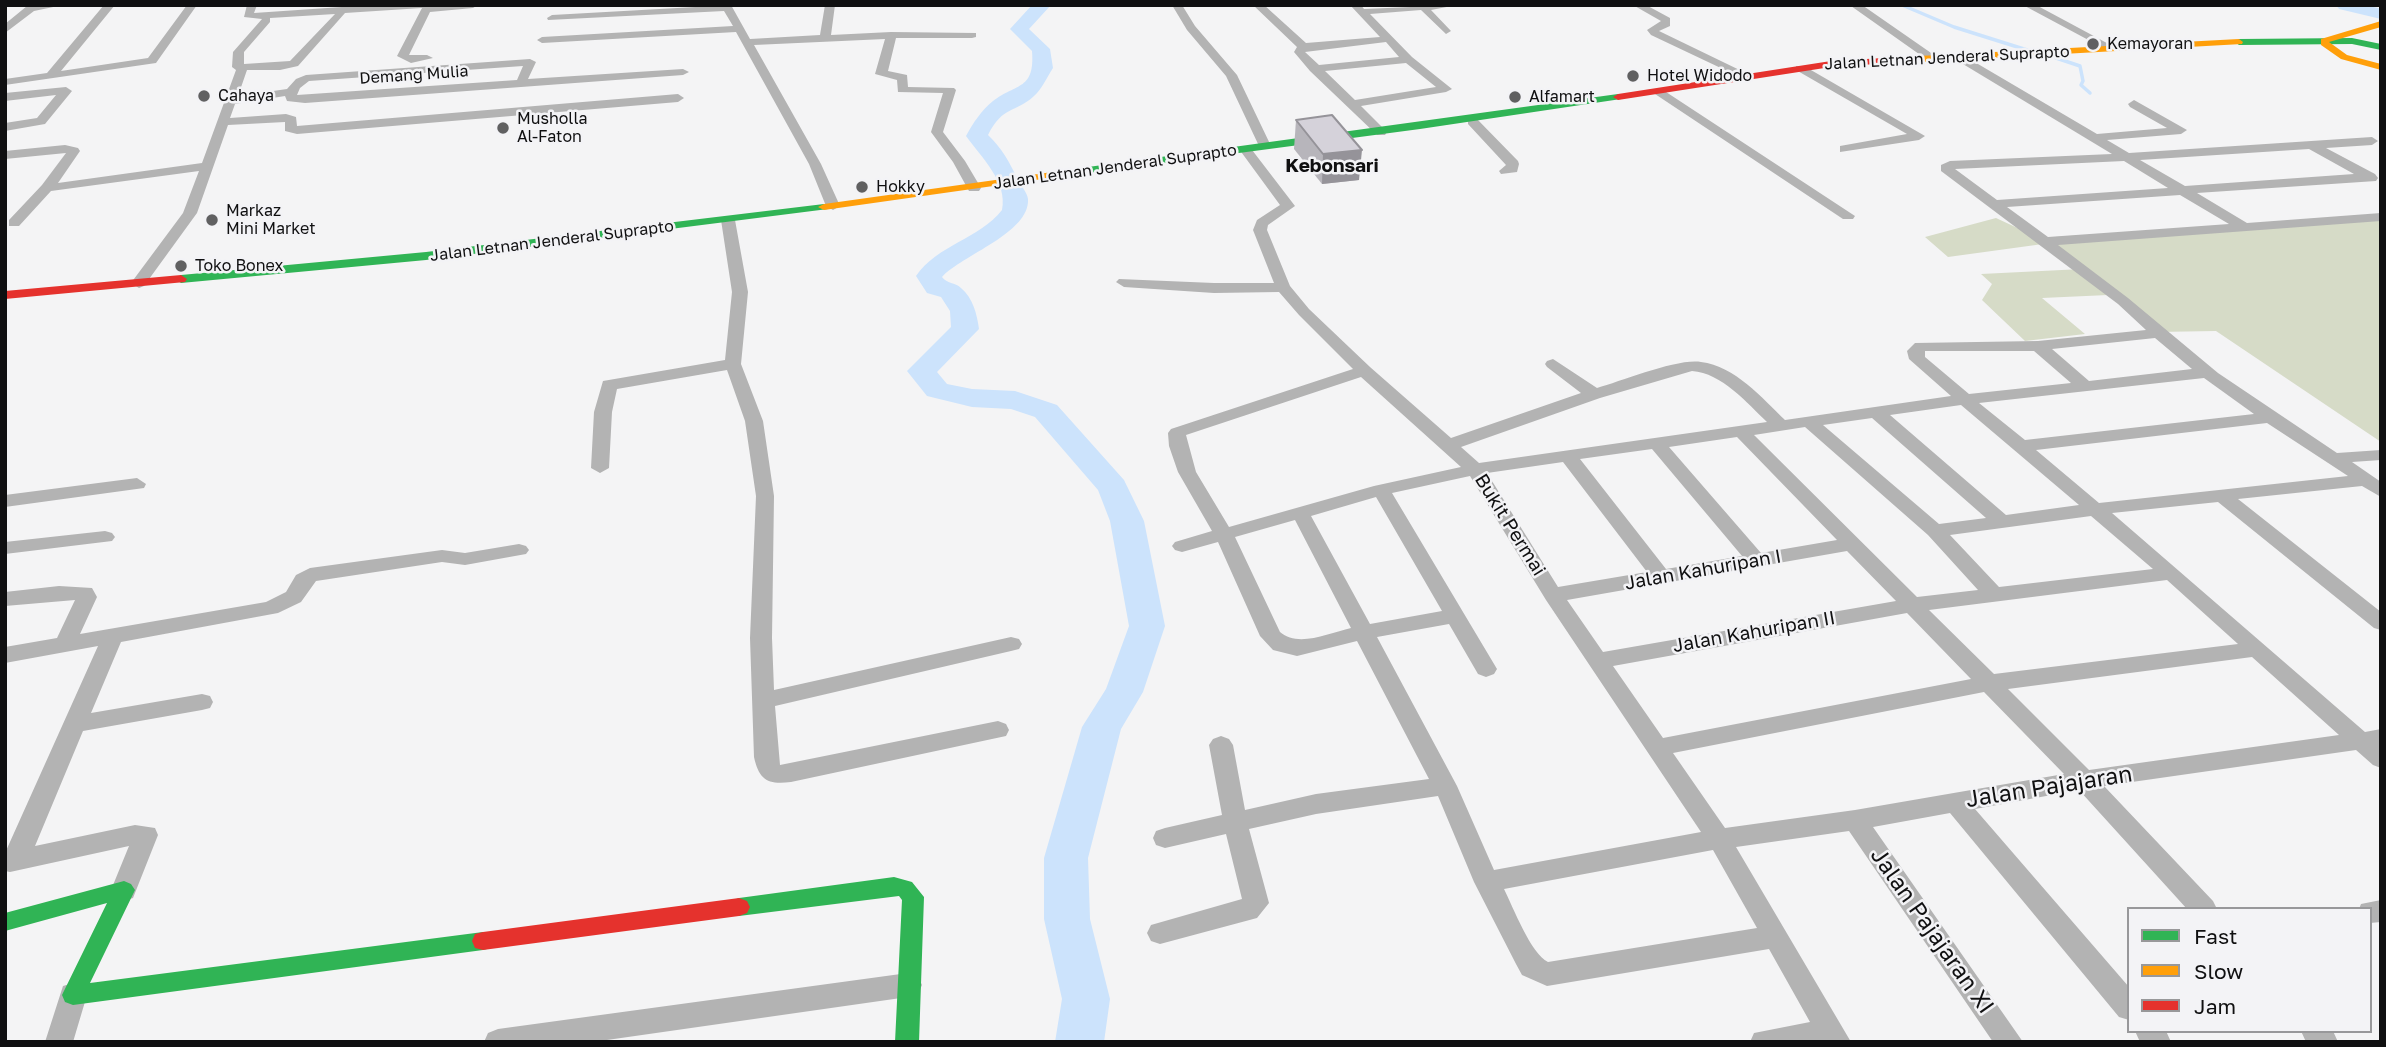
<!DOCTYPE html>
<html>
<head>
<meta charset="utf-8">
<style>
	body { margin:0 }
	#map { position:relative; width:2386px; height:1047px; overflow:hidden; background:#f4f4f5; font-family:"Golos Text",sans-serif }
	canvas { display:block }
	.frame { position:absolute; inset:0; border:7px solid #101011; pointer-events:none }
	.legend { position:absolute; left:2127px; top:907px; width:245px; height:126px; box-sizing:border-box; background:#f3f3f6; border:2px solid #98989a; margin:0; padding:9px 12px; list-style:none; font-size:21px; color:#101011 }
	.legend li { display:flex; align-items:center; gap:14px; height:35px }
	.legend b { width:35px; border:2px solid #98989a }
</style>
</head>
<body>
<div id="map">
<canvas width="2386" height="1047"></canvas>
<div class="frame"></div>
<ul class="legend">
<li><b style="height:9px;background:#30b455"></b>Fast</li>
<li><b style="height:9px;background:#ff9f0a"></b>Slow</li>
<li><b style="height:9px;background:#e5322d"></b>Jam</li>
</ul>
</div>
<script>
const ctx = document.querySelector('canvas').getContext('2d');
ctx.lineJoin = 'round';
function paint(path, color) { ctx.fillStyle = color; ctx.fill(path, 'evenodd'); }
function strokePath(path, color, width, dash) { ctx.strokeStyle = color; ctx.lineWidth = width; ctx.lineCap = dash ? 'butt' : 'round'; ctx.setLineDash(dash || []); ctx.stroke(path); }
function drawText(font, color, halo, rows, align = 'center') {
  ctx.font = font + ' "Golos Text",sans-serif'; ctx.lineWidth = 5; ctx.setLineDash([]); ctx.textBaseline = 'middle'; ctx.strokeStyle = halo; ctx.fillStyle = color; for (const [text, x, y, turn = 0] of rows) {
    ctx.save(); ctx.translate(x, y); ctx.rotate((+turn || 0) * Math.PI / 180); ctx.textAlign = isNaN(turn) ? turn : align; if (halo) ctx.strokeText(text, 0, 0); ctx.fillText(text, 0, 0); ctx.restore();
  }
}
paint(new Path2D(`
	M 2381,216 L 2381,442 L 2216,331 L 2156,332 L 2108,295 L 2042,298 L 2085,334 L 2025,341 L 1982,300 L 1992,284 L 1981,274 L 2082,269 L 2043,244 L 1948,257 L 1925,237 L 1996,218 L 2039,238 Z`), '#d6dbc7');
strokePath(new Path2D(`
	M 1902,5 L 1954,27 L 2027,50
	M 2056,58 L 2080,66 L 2083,81 L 2081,85 L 2090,93`), '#cce3fc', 3.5);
paint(new Path2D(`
	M 1032,5 L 1051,5 L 1029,29 L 1050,49 L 1053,68 C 1047,77 1042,89 1034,96 C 1016,113 1003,105 988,135 C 1002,148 1010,163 1018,180 C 1021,186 1027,192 1028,199 C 1030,233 962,255 942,277 C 947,284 955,282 961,288 C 973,298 977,314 979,329 L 937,372 L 947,384 L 972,389 L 1015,391 L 1057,405 L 1124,480 L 1144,521 L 1165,626 L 1143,692 L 1121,729 L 1088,858 L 1090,919 L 1110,999 L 1104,1042 L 1055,1042 L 1062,999 L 1044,919 L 1044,858 L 1082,727 L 1106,689 L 1129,626 L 1110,521 L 1098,490 L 1035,417 L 1011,409 L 972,407 L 927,396 L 907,371 L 951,327 L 950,311 L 941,297 L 927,293 L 916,276 C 937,245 979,239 1002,210 C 1008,182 981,157 966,136 C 973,123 981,111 993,101 C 1017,83 1035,90 1032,51 L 1010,29 Z
	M 2336,5 L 2367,5 L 2381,9 L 2381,19 L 2339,9 Z`), '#cce3fc');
paint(new Path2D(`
	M 63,5 L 34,11 L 5,33 L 5,24 L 27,6 Z
	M 104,5 L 115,5 L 61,71 L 148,58 L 187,5 L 197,5 L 156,63 L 5,85 L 5,79 L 47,73 Z
	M 247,5 L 257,5 L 254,13 L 371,5 L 478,5 L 473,8 L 430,12 L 409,55 L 427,55 L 433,58 L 411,63 L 397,56 L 422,8 L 345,13 L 298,66 L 280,70 L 247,70 L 238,96 L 287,89 L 296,79 L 306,75 L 530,59 L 536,62 L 528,79 L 683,69 L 689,72 L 683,75 L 305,103 L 287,101 L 285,96 L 235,104 L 230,118 L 286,114 L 296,117 L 297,126 L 678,94 L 684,98 L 678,102 L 297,134 L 285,131 L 285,122 L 228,125 L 197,213 L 144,286 L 139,288 L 131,283 L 183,213 L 199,171 L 51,191 L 19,226 L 9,226 L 9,220 L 42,185 L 66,153 L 5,159 L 5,151 L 65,145 L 78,148 L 80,151 L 58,183 L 202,163 L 236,70 L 232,67 L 233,52 L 262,19 L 244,17 ZM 335,14 L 290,61 L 244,64 L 244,52 L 270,22 L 270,18 ZM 523,66 L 517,80 L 297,95 L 300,88 L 309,81 Z
	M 731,5 L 750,39 L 820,35 L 825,5 L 835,5 L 831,35 L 891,32 L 976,33 L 976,37 L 972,38 L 896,38 L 888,71 L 907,75 L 908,87 L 954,88 L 956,90 L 943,132 L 965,161 L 981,188 L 979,191 L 969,191 L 953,162 L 931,132 L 943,93 L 898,92 L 897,80 L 875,74 L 885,39 L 754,45 L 821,164 L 840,206 L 833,210 L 826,206 L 809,164 L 736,32 L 542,43 L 537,40 L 542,37 L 733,26 L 724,11 L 548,20 L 547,18 L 552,15 Z
	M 1172,5 L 1182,5 L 1195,26 L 1237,75 L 1271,146 L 1269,149 L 1261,149 L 1259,146 L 1226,76 L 1187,30 Z
	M 1253,5 L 1264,5 L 1306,43 L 1380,37 L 1350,5 L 1361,5 L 1364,9 L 1457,5 L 1431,10 L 1451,31 L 1446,34 L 1421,10 L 1370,14 L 1412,57 L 1452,89 L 1446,92 L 1361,106 L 1387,132 L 1385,135 L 1377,135 L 1310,71 L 1294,52 L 1297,47 ZM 1386,42 L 1399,57 L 1319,65 L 1305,52 ZM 1406,63 L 1436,87 L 1355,100 L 1325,71 Z
	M 1633,5 L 1646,5 L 1670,18 L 1670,26 L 1659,31 L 1754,77 L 1744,79 L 1651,35 L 1647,30 L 1661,21 Z
	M 1862,5 L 1934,55 L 1934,59 L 1926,59 L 1851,6 Z
	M 2023,5 L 2036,5 L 2118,49 L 2109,51 Z
	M 1953,54 L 1961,54 L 2097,134 L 2167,128 L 2130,107 L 2128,104 L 2134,100 L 2187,130 L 2181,134 L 2107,140 L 2129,153 L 2372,137 L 2378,141 L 2372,145 L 2326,148 L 2375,174 L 2378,178 L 2376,181 L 2197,193 L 2247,223 L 2381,213 L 2381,221 L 2058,245 L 2128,298 L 2218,373 L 2337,453 L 2381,450 L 2381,460 L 2352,462 L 2381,482 L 2381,497 L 2362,486 L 2238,499 L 2381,612 L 2381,630 L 2374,628 L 2218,502 L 2112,513 L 2365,732 L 2381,729 L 2381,768 L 2373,765 L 2356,750 L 2104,786 L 2213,901 L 2217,909 L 2187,909 L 2079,790 L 1975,809 L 2129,987 L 2129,1020 L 2119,1017 L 1950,813 L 1873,827 L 2023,1042 L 1993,1042 L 1849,831 L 1736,847 L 1851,1042 L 1750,1042 L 1754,1033 L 1810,1022 L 1769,949 L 1547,986 L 1522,975 L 1516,964 L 1474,882 L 1438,796 L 1316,814 L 1249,829 L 1269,903 L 1257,918 L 1160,944 L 1151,941 L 1147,933 L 1151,925 L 1242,899 L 1226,834 L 1165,848 L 1156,845 L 1153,838 L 1156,831 L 1165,828 L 1222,815 L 1209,745 L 1213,739 L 1221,736 L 1229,739 L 1233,745 L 1245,810 L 1316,794 L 1429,779 L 1357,641 L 1297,656 L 1273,650 L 1260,636 L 1218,542 L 1182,552 L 1175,550 L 1172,546 L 1175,542 L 1212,531 L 1178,472 L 1169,446 L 1168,433 L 1171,429 L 1353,369 L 1299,315 L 1279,292 L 1214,293 L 1124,287 L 1116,282 L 1119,279 L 1214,283 L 1274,283 L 1253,230 L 1257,220 L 1280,205 L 1239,149 L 1241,146 L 1249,146 L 1295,206 L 1268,225 L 1267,230 L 1290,286 L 1309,309 L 1370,367 L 1451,438 L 1581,393 L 1547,367 L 1545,364 L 1547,361 L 1553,359 L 1597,388 C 1622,381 1678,358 1701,362 C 1735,366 1762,398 1785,420 L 1951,396 L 1909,359 L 1907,351 L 1915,343 L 2038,341 L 2146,330 L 2118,304 L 1941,171 L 1941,165 L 1950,161 L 2112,154 L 1953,58 ZM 2309,149 L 2354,174 L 2185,186 L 2140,160 ZM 2124,161 L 2168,188 L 1997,200 L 1955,169 ZM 2180,195 L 2229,224 L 2048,237 L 2007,207 ZM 2155,338 L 2192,369 L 2089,381 L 2052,349 ZM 1925,351 L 2034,351 L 2071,383 L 1969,394 L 1925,357 ZM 1692,371 C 1722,373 1747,403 1767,422 L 1479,463 L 1461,447 L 1600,398 ZM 1361,377 L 1461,467 L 1374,486 L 1229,527 L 1196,472 L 1186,435 ZM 2204,378 L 2254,414 L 2025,440 L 1979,403 ZM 1961,405 L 2079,505 L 2006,515 L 1890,415 ZM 1872,418 L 1986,518 L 1939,524 L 1823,425 ZM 2267,423 L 2348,476 L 2099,503 L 2036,450 ZM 1805,427 L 1928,535 L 1978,590 L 1917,597 L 1754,435 ZM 1737,437 L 1837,540 L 1761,553 L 1669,447 ZM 1652,449 L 1742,556 L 1666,569 L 1580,459 ZM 1563,462 L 1647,572 L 1558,587 L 1487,473 ZM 1470,476 L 1546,600 L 1701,832 L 1494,870 L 1457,786 L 1377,637 L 1449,624 L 1478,674 L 1486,677 L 1494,674 L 1497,669 L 1392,493 ZM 1376,497 L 1442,611 L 1370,624 L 1311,516 ZM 2091,516 L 2153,569 L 1999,587 L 1950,535 ZM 1295,520 L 1351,628 C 1329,633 1298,648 1280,632 L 1235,537 ZM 1847,551 L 1896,601 L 1603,652 L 1567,600 ZM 2167,580 L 2238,644 L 1994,674 L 1929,610 ZM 1907,613 L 1971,679 L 1663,738 L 1613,666 ZM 2252,657 L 2339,735 L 2089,770 L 2008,689 ZM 1984,692 L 2064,774 L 1855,810 L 1725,828 L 1673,753 ZM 1713,850 L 1757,928 L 1548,962 C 1531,954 1513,907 1504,889 Z
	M 1796,66 L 1804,66 L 1925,136 L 1919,140 L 1840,152 L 1840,146 L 1907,134 L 1796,70 Z
	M 66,87 L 72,91 L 45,124 L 5,131 L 5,123 L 37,118 L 56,95 L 5,101 L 5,93 Z
	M 1655,90 L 1663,90 L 1855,216 L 1853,219 L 1843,219 L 1655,94 Z
	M 1472,117 L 1476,118 L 1518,161 L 1519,164 L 1517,172 L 1501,174 L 1499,171 L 1506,165 L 1468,124 L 1468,118 Z
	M 728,216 L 735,220 L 748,292 L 741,364 L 763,421 L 774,496 L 772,638 L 774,690 L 1011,637 L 1019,639 L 1022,644 L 1019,649 L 1011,651 L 775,706 L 780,765 L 998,721 L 1006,724 L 1009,730 L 1006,736 L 791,782 C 768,785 759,780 754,757 L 750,638 L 756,496 L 745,421 L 727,370 L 617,389 L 612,412 L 609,468 L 600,473 L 591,468 L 594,412 L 603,381 L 725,360 L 732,292 L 721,220 Z
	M 137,478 L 146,484 L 144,488 L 5,507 L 5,495 Z
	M 105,531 L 112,533 L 115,537 L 112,541 L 5,554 L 5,542 Z
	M 519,544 L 526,546 L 529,550 L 526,554 L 465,565 L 442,562 L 316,581 L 301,602 L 278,613 L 121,642 L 91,713 L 202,694 L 210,696 L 213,702 L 210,708 L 202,710 L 83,731 L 35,846 L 135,825 L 155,828 L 158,835 L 133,898 L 124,901 L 115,898 L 111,890 L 129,846 L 10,872 L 5,871 L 5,853 L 98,646 L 5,663 L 5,647 L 57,638 L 75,600 L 5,606 L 5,592 L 59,586 L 92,588 L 97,597 L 80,634 L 266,602 L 286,592 L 296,575 L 310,568 L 442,550 L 465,553 Z
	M 2381,900 L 2381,922 L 2370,923 L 2370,909 L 2359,909 L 2361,904 Z
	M 908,973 L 918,976 L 922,985 L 918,994 L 908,997 L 593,1042 L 484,1042 L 488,1033 L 498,1029 Z
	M 73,983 L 83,986 L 87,995 L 73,1042 L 45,1042 L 63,986 Z
	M 2135,1031 L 2166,1031 L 2171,1042 L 2140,1042 Z
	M 2301,1031 L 2333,1031 L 2338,1042 L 2306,1042 Z`), '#b3b3b3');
paint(new Path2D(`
	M 2352,38 L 2381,44 L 2381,50 L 2352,44 L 2239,45 L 2235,42 L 2239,39 Z
	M 1618,94 L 1621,95 L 1621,99 L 1420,129 L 1088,173 L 1083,170 L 1088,167 Z
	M 824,204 L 828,205 L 828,209 L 426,260 L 181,283 L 175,279 L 181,275 L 426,252 Z
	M 894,877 L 912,882 L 924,897 L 919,1042 L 895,1042 L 902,900 L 899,896 L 739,916 L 731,913 L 728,907 L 731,901 L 739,898 Z
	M 124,881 L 131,884 L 135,890 L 90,983 L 483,932 L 491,934 L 494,941 L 491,948 L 483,950 L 73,1005 L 65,1002 L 62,995 L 107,903 L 5,931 L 5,913 Z`), '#30b455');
paint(new Path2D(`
	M 2381,21 L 2381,27 L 2329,42 L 2347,55 L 2381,64 L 2381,70 L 2341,59 L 2321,45 L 2321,39 Z
	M 2239,39 L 2243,42 L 2242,44 L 1919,62 L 1914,59 L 1919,56 Z
	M 1088,167 L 1093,170 L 1092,172 L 824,210 L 818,207 L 824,204 Z`), '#ff9f0a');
paint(new Path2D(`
	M 1919,56 L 1924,59 L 1922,61 L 1831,67 L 1618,100 L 1613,97 L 1618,94 L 1831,61 Z
	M 181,275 L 187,279 L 185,282 L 5,299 L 5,291 Z
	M 739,898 L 747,901 L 750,907 L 747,913 L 739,916 L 483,950 L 475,948 L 472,941 L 475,934 L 483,932 Z`), '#e5322d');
paint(new Path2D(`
	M 1296,120 L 1359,180 L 1322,184 L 1294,149 Z`), '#b7b5bb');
paint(new Path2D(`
	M 1362,150 L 1359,180 L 1322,184 L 1323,154 Z`), '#959399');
const building = new Path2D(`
	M 1332,115 L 1362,150 L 1323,154 L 1296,120 Z`);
paint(building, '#d5d2da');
strokePath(building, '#959399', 2);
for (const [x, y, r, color] of [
	[2093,44,7,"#606061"],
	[1633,76,7,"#606061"],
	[204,96,7,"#606061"],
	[1515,97,7,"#606061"],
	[503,128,7,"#606061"],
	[862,187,7,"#606061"],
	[212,220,7,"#606061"],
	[181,266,7,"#606061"]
]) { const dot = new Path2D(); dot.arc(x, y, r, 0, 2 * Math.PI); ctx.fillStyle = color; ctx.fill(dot); strokePath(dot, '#f3f3f6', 2.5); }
drawText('16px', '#101011', '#f3f3f6', [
	["Kemayoran",2107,44],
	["Hotel Widodo",1647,76],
	["Cahaya",218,96],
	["Alfamart",1529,97],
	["Musholla",517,119],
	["Al-Faton",517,137],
	["Hokky",876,187],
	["Markaz",226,211],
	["Mini Market",226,229],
	["Toko Bonex",195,266]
], 'left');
drawText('16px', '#101011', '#f3f3f6', [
	["Jalan Letnan Jenderal Suprapto",1947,58,-3],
	["Demang Mulia",414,75,-4],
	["Jalan Letnan Jenderal Suprapto",1115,167,-8],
	["Jalan Letnan Jenderal Suprapto",552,241,-7]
]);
drawText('bold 19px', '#101011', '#f3f3f6', [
	["Kebonsari",1332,166]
]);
drawText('19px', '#101011', '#f3f3f6', [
	["Bukit Permai",1510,525,58],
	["Jalan Kahuripan I",1703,570,-10],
	["Jalan Kahuripan II",1754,632,-10]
]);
drawText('23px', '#101011', '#f3f3f6', [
	["Jalan Pajajaran",2049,787,-9],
	["Jalan Pajajaran XI",1932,931,55]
]);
</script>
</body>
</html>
